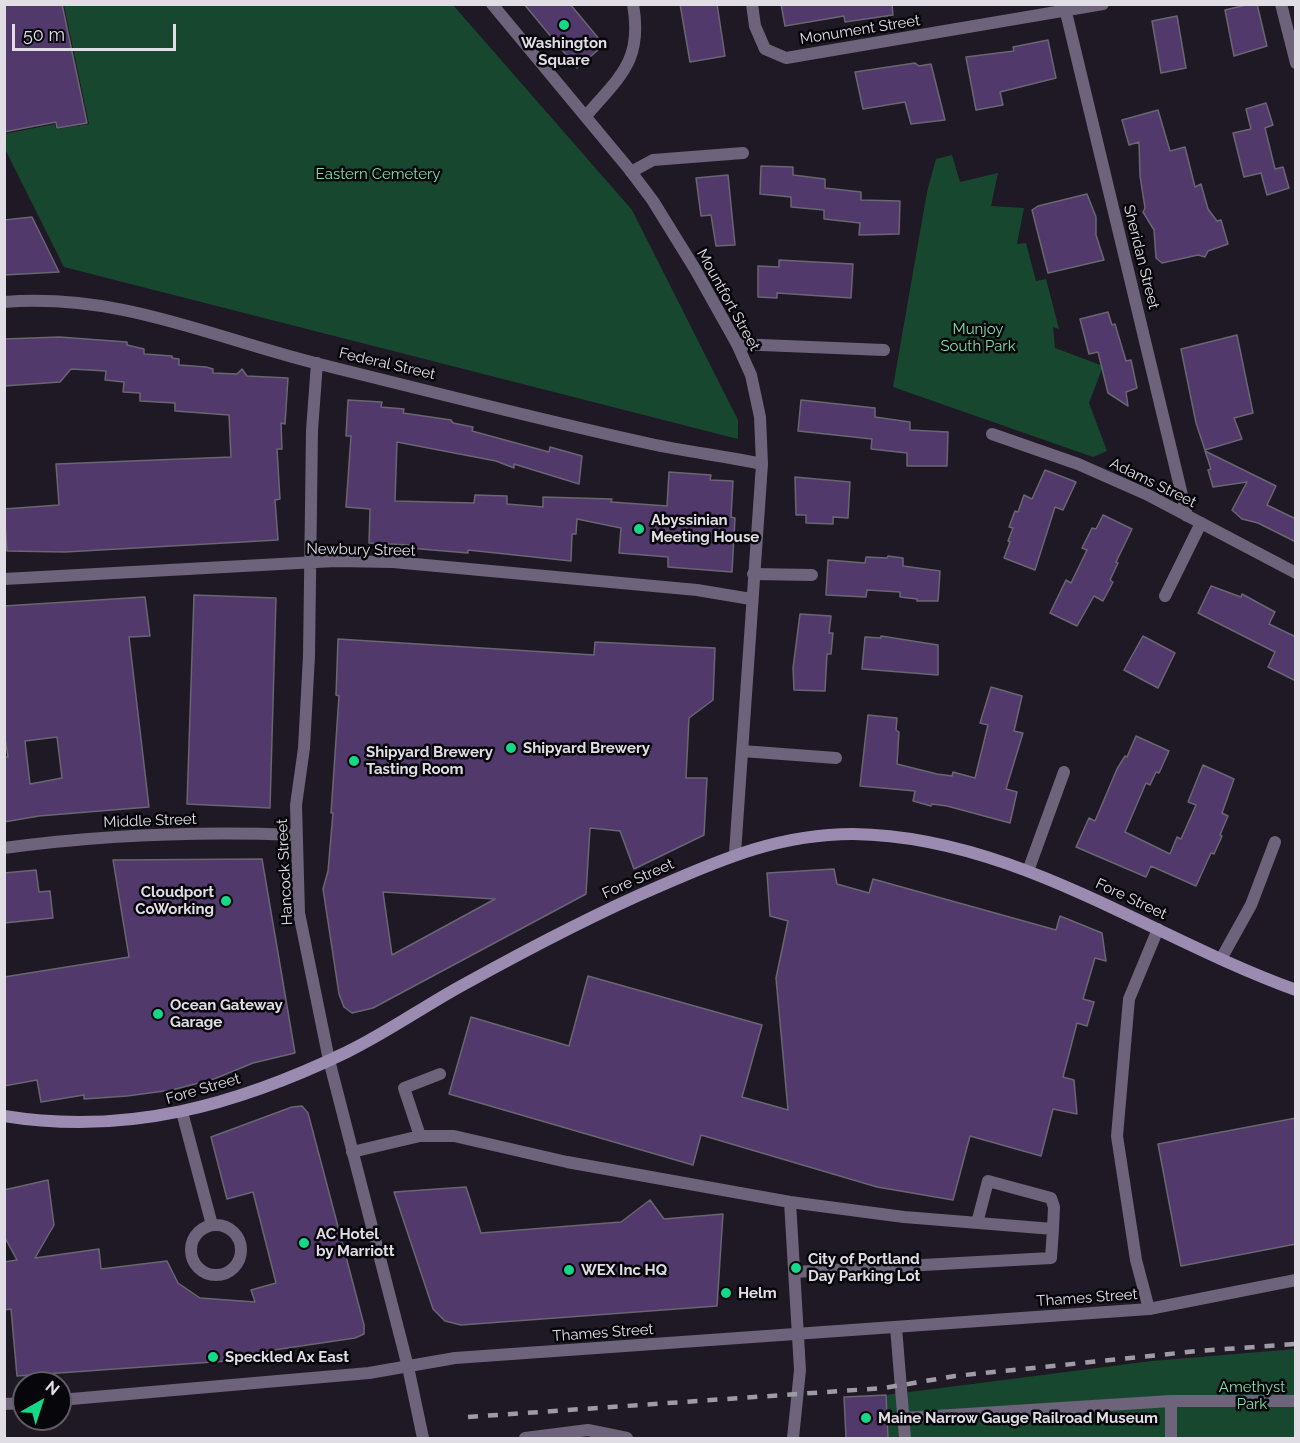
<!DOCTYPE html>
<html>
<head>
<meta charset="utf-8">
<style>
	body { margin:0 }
	#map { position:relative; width:1300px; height:1443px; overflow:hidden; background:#1e1924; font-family:Raleway,sans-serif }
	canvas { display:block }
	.frame { position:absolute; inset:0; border:6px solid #e0dde5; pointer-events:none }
	.north { position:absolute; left:12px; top:1371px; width:60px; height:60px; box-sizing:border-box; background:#07060a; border:2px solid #5e5c62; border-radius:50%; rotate:39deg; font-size:16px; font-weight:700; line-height:24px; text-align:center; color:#e0dde5 }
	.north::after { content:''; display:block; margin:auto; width:21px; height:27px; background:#15d989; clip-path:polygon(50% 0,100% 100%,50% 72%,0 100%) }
	.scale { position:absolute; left:12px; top:24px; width:164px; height:27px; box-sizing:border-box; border:3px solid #e0dde5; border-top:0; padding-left:8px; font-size:18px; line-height:21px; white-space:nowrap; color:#e0dde5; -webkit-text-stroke:4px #07060a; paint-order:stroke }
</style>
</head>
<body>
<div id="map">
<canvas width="1300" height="1443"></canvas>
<div class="frame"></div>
<div class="north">N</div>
<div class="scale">50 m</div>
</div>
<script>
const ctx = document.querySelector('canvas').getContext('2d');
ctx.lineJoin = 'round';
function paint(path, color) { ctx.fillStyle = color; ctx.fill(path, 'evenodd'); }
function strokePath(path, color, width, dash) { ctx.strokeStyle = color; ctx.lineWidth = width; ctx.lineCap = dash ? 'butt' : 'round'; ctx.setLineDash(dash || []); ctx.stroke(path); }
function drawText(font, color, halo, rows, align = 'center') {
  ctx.font = font + ' Raleway,sans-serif'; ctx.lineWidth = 5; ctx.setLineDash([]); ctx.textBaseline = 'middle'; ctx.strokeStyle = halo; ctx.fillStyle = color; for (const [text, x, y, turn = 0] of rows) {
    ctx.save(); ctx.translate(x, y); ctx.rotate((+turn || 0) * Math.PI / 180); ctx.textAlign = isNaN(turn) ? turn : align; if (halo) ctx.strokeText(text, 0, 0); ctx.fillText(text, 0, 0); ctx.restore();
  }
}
paint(new Path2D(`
	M 64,5 L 453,5 L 632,210 L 738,420 L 738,439 L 64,267 L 5,149 L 4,134 L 55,124 L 56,129 L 89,124 Z
	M 952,155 L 960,182 L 998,173 L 991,206 L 1024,208 L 1017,244 L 1026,243 L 1036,281 L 1046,279 L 1059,329 L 1053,327 L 1055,348 L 1103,366 L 1089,403 L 1107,451 L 1093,457 L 893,387 L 927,192 L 936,159 Z
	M 1295,1349 L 1295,1438 L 888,1438 L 886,1395 L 1152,1361 Z`), '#17482f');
const building = new Path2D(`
	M 4,4 L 62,4 L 87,123 L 57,128 L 56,122 L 4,132 Z
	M 524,4 L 570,4 L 604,45 L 577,68 Z
	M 680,4 L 717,4 L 725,56 L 690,62 Z
	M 781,4 L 892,4 L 893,15 L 845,22 L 844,16 L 785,26 Z
	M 1250,4 L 1257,4 L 1267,46 L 1234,56 L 1225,10 Z
	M 1177,16 L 1186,68 L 1161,73 L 1152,21 Z
	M 1048,40 L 1056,78 L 1000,92 L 1003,105 L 976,110 L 966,57 L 1014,51 L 1013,47 Z
	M 915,63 L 919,66 L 931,64 L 945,120 L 911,124 L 905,102 L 863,109 L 855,72 Z
	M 1266,103 L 1273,125 L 1265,128 L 1275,169 L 1283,167 L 1289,188 L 1267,195 L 1261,173 L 1244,177 L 1233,133 L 1251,129 L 1246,109 Z
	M 1158,110 L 1170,151 L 1185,147 L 1195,187 L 1201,184 L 1208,209 L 1217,221 L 1221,220 L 1228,244 L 1208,251 L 1205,257 L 1198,255 L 1162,263 L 1156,258 L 1154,230 L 1143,212 L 1145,208 L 1140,176 L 1139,142 L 1129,145 L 1122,120 Z
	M 761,166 L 793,167 L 793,175 L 825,179 L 825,188 L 861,192 L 861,200 L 900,201 L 899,234 L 859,235 L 860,223 L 824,219 L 824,210 L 791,207 L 791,197 L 760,194 Z
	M 728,175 L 735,245 L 716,246 L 711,215 L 701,216 L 696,178 Z
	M 1087,194 L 1096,217 L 1096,235 L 1104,260 L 1048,273 L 1032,210 L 1038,206 Z
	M 32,217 L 59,272 L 4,275 L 4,220 Z
	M 779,260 L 853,264 L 851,298 L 777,293 L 777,298 L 758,297 L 758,266 L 779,267 Z
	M 1108,312 L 1112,325 L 1115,324 L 1126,361 L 1131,360 L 1137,388 L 1126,392 L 1128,406 L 1108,393 L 1098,352 L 1089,354 L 1080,319 Z
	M 1237,335 L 1253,413 L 1234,418 L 1242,439 L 1205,450 L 1196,423 L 1181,349 Z
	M 59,337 L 127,342 L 127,345 L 144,349 L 144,354 L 172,356 L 172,358 L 179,359 L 179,365 L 206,367 L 213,369 L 213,373 L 237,374 L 242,369 L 247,376 L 288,378 L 285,424 L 281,423 L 282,449 L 277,449 L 280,499 L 275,500 L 278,540 L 65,552 L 7,551 L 4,509 L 59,505 L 56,464 L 231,457 L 229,415 L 175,411 L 175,403 L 140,401 L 140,393 L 123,392 L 124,382 L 105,380 L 106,371 L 71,369 L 60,382 L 4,386 L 4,339 Z
	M 348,400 L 382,402 L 381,407 L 404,409 L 403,413 L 451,420 L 453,423 L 473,427 L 472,431 L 549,452 L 550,447 L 582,456 L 579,484 L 514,464 L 514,468 L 496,461 L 397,442 L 395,501 L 474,503 L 475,495 L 507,496 L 507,504 L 543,507 L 543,497 L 612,499 L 611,502 L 667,506 L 669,472 L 711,475 L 710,480 L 733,481 L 731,517 L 735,518 L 732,572 L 668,567 L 668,557 L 619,553 L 621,528 L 577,519 L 576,534 L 572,534 L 571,561 L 468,550 L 468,553 L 409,548 L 409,545 L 369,543 L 370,509 L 346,507 L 351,436 L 346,436 Z
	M 801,400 L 875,408 L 875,417 L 910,422 L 910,430 L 948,432 L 947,466 L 907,466 L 907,453 L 871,449 L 872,439 L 798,431 Z
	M 1205,451 L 1276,486 L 1267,505 L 1296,519 L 1296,542 L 1258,523 L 1242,519 L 1232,510 L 1247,482 L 1213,487 L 1208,470 L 1211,469 Z
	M 1045,470 L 1076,482 L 1063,510 L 1055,507 L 1035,570 L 1004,558 L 1010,542 L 1008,541 L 1013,528 L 1009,527 L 1015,511 L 1018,512 L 1024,495 L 1032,499 Z
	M 795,477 L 850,482 L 848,518 L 833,517 L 833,524 L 806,523 L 806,515 L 796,515 Z
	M 1103,515 L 1132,529 L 1116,562 L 1118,563 L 1110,580 L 1113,582 L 1103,601 L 1094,596 L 1077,626 L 1050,613 L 1066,580 L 1071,583 L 1087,550 L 1082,548 L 1092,528 L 1096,529 Z
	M 888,556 L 903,558 L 903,566 L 940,571 L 938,601 L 917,601 L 917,599 L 900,597 L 900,592 L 867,590 L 866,597 L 826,595 L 828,560 L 865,563 L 866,557 L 887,558 Z
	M 1211,586 L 1241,597 L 1242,594 L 1275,612 L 1269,624 L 1296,637 L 1296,681 L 1268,667 L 1275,652 L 1198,613 Z
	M 194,595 L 276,598 L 270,808 L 187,804 Z
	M 145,597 L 150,636 L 129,637 L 149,807 L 39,816 L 4,822 L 4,757 L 8,757 L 4,732 L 4,606 ZM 57,737 L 62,778 L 30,784 L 25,741 Z
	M 800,614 L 831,616 L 829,633 L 833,633 L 831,654 L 827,654 L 825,691 L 794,690 L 793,668 Z
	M 881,636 L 938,645 L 938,675 L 862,669 L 865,637 L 881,638 Z
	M 1143,636 L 1175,653 L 1158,688 L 1124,670 Z
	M 338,639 L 594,655 L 595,642 L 715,648 L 713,700 L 689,718 L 686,778 L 707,778 L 704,835 L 634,869 L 620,831 L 590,828 L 586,894 L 373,1008 L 352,1013 L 344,1007 L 339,994 L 323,889 L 328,871 L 333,813 L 331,813 L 339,696 L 336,695 ZM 383,892 L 495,899 L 392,955 Z
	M 991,687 L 1022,696 L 1014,731 L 1023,733 L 1006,789 L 1017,792 L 1010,823 L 947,806 L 932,804 L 931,806 L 913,801 L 915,791 L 860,786 L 868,715 L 897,718 L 896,730 L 899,732 L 897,764 L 937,774 L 952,776 L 953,772 L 975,778 L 988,725 L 980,723 Z
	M 1136,736 L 1169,751 L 1159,773 L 1156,772 L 1150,785 L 1146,783 L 1125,832 L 1170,854 L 1177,837 L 1181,839 L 1196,805 L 1188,802 L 1203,765 L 1234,779 L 1222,813 L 1228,816 L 1220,835 L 1222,836 L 1214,854 L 1211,853 L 1196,886 L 1151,866 L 1146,877 L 1076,847 L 1089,818 L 1095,821 L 1117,769 L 1125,756 L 1127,757 Z
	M 262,859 L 295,1053 L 253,1063 L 214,1079 L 172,1090 L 127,1096 L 84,1099 L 84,1095 L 41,1102 L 37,1080 L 4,1086 L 4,977 L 129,957 L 113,860 Z
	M 834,869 L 837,884 L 869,893 L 873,879 L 1056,930 L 1060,916 L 1102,933 L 1106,961 L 1095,958 L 1083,999 L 1094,1002 L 1087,1026 L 1077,1023 L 1063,1077 L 1074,1080 L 1077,1114 L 1053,1109 L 1041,1156 L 970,1136 L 953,1200 L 877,1187 L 701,1135 L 693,1165 L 449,1094 L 471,1017 L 569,1046 L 588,976 L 762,1025 L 742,1097 L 788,1110 L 776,978 L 788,921 L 770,916 L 767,873 Z
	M 36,870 L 39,892 L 50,891 L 53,918 L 4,923 L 4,873 Z
	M 302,1106 L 308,1113 L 364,1325 L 364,1334 L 355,1338 L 240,1355 L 241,1360 L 17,1376 L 11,1309 L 4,1310 L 4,1262 L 17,1260 L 4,1236 L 4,1190 L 48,1180 L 54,1225 L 35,1258 L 99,1249 L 101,1269 L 167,1261 L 178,1283 L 200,1298 L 255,1302 L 251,1290 L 276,1283 L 253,1192 L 227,1199 L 211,1137 L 292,1107 Z
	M 1296,1118 L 1296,1244 L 1181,1266 L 1158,1144 Z
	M 466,1187 L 481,1233 L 621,1222 L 650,1200 L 664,1219 L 723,1214 L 717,1306 L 461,1325 L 445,1321 L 433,1309 L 394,1192 Z
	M 886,1395 L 888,1438 L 846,1438 L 844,1397 Z`);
paint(building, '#513a6b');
strokePath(building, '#6a6572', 1.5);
strokePath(new Path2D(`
	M 631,172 L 653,160 L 743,153
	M 737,344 L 884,350
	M 753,574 L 812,575
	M 1165,596 L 1201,523
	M 182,1112 L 212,1225
	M 420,1136 L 404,1088 L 440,1074
	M 352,1152 L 420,1136 L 454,1136 L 567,1162 L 790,1202 L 904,1217 L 1053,1229 L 1051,1258 L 795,1272
	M 790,1202 L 800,1370 L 793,1438
	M 977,1223 L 988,1181 L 1051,1198 L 1054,1207 L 1053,1229
	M191 1250a25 25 0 1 1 50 0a25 25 0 1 1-50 0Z
	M 1149,1309 L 1296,1280
	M 896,1327 L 905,1438
	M 408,1367 L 423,1438
	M 1171,1401 L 1171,1438
	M 904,1418 L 1171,1401 L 1296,1401
	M 525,1438 L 588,1430 L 627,1438`), '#6d637a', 12);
strokePath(new Path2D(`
	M 492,4 L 629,169 L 653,201 L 695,269 L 737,344 L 751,375 L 760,417 L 762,464 L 735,853
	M 752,4 L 755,26 L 765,49 L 786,58 L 1103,4
	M 1064,4 L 1187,516
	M 1281,4 L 1296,63
	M 586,116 C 620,76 643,61 633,4
	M 4,302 C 121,293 210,337 319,364 C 429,391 540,420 651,444 C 688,452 725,456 762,464
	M 317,363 L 312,430 L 309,656 L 304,748 L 296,805 L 299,913 L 329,1060 L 408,1367
	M 992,434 L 1078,464 L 1146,494 L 1296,573
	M 4,579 L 335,561 L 393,562 L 697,590 L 751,599
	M 742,751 L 836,758
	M 4,848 C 101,835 198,831 296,835
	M 1028,871 L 1064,772
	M 1221,959 L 1251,905 L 1275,842
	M 60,1400 L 369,1373 L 455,1358 L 1149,1309 L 1136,1260 L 1117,1136 L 1129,999 L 1158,929
	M 4,1404 L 24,1403`), '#6d637a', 12);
strokePath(new Path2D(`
	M 4,1116 C 127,1136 237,1105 347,1052 C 386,1033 423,1007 461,986 C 526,950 592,915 660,886 C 724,858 781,834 853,834 C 1014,836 1149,937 1296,990`), '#9c8bb1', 12);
strokePath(new Path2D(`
	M 468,1417 L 884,1388 L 955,1376 L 1198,1351 L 1296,1344`), '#9f9ba4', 4.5, [10, 10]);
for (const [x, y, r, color] of [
	[564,25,6,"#15d989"],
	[639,529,6,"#15d989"],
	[511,748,6,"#15d989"],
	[354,761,6,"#15d989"],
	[226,901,6,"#15d989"],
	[158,1014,6,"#15d989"],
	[304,1243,6,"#15d989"],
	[796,1268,6,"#15d989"],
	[569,1270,6,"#15d989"],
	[726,1293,6,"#15d989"],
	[213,1357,6,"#15d989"],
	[866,1418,6,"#15d989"]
]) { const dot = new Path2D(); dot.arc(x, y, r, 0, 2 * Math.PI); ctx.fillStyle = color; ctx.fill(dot); strokePath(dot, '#07060a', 2); }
drawText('15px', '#e0dde5', '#07060a', [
	["Monument Street",860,30,-9],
	["Sheridan Street",1141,257,76],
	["Mountfort Street",728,300,61],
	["Federal Street",387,364,13],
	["Adams Street",1153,483,26],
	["Newbury Street",361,550,1],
	["Middle Street",150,821,-2],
	["Hancock Street",285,872,-93],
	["Fore Street",638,879,-24],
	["Fore Street",1131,899,25],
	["Fore Street",203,1089,-16],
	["Thames Street",1087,1298,-4],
	["Thames Street",603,1333,-4]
]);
drawText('bold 15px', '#e0dde5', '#07060a', [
	["Washington",564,43,"center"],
	["Square",564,60,"center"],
	["Abyssinian",651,520],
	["Meeting House",651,537],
	["Shipyard Brewery",523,748],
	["Shipyard Brewery",366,752],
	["Tasting Room",366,769],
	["Cloudport",214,892,"right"],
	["CoWorking",214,909,"right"],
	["Ocean Gateway",170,1005],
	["Garage",170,1022],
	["AC Hotel",316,1234],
	["by Marriott",316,1251],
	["City of Portland",808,1259],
	["Day Parking Lot",808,1276],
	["WEX Inc HQ",581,1270],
	["Helm",738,1293],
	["Speckled Ax East",225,1357],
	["Maine Narrow Gauge Railroad Museum",878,1418]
], 'left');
drawText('15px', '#83deaa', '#07060a', [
	["Eastern Cemetery",378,174],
	["Munjoy",978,329],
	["South Park",978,346],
	["Amethyst",1252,1387],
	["Park",1252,1404]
]);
</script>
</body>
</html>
